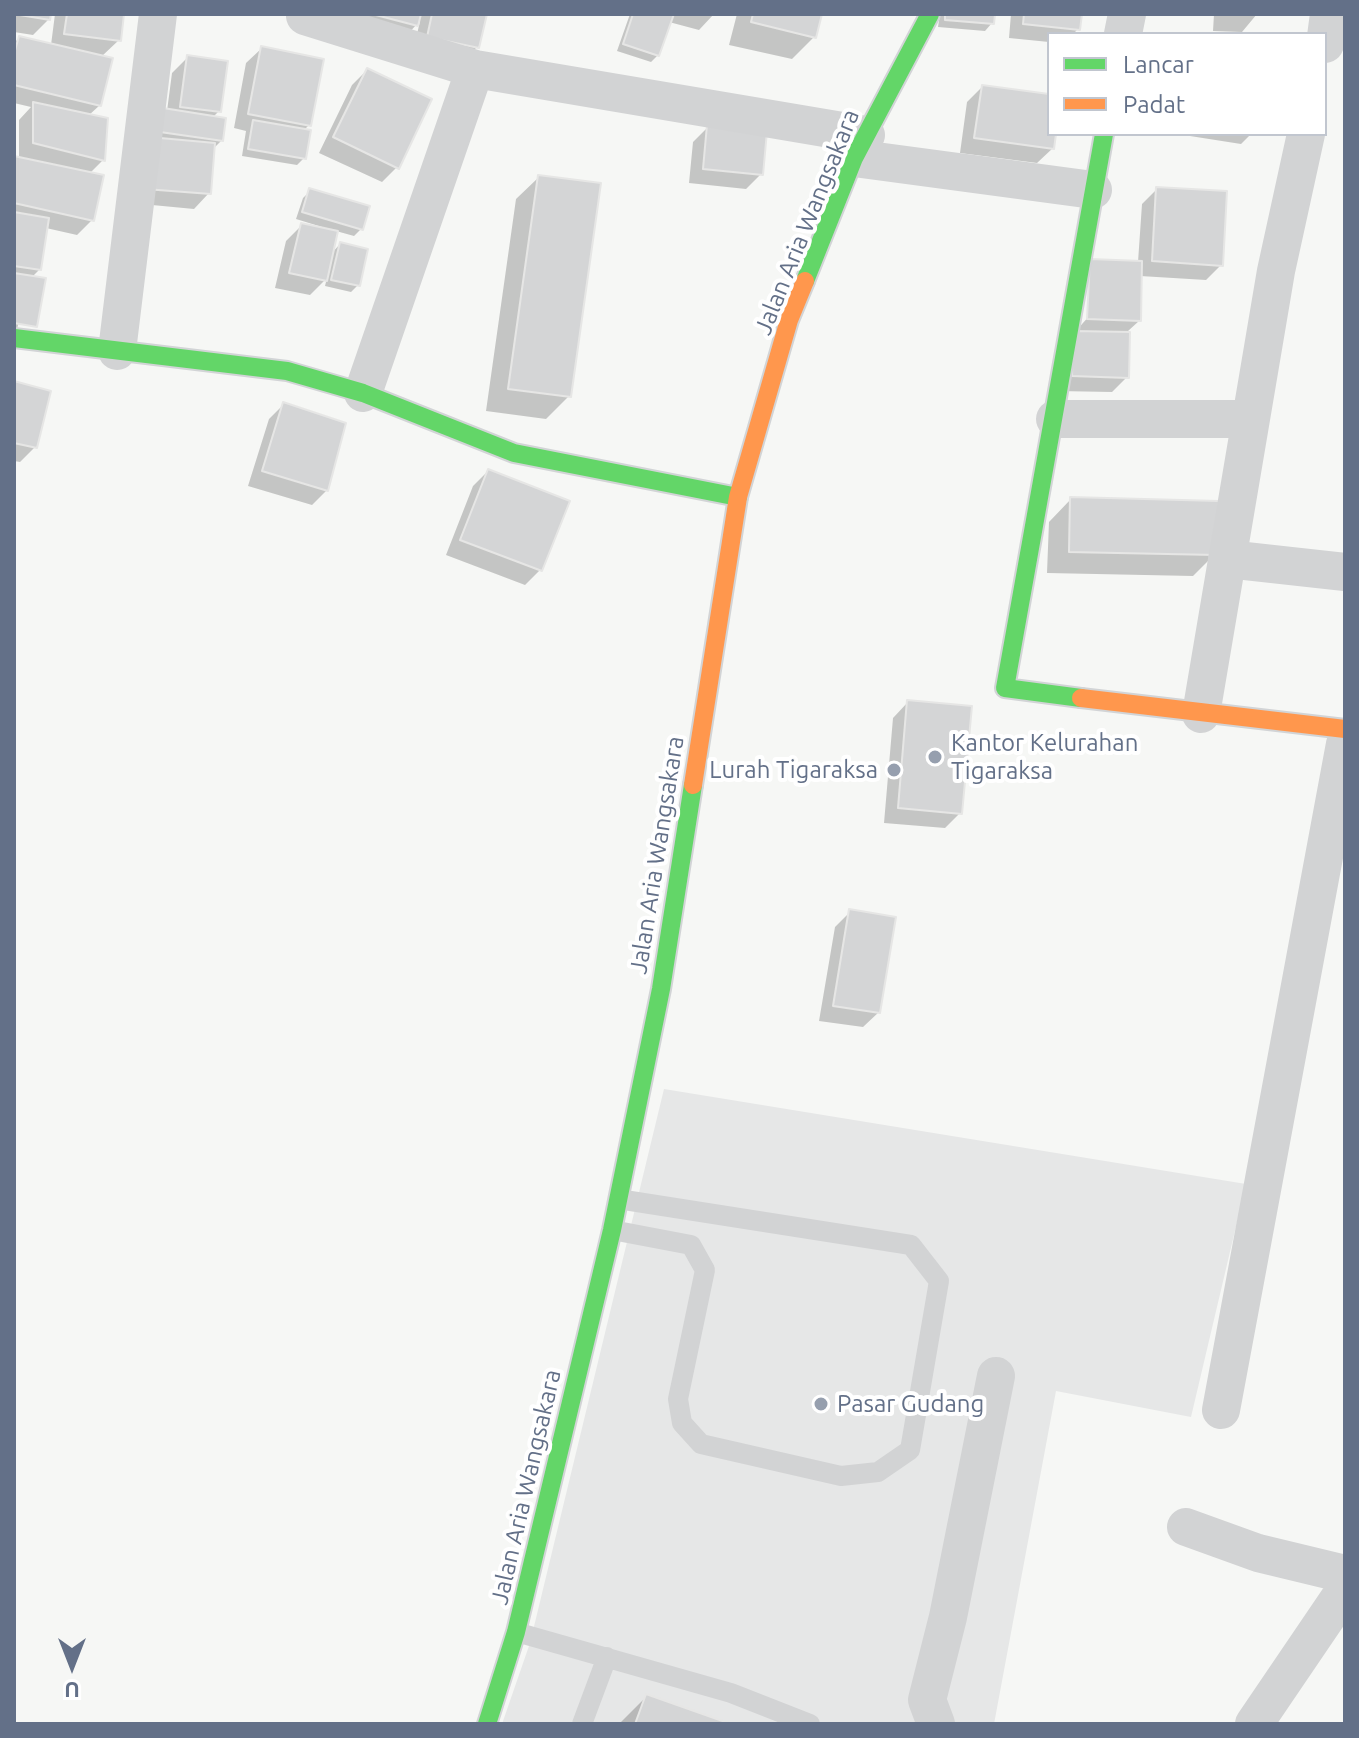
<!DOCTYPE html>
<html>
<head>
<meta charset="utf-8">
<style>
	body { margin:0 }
	#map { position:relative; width:1359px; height:1738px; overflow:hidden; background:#f6f7f5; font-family:Ubuntu,sans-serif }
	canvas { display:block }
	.frame { position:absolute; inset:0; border:16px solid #637088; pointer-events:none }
	.legend { position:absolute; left:1047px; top:32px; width:280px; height:104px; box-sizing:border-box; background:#fff; border:2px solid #c1c6cf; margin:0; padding:10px 14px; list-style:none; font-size:24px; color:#637088 }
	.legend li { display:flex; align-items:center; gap:16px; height:40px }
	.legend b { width:40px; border:2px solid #c1c6cf }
	.north { position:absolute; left:32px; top:1626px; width:80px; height:80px; -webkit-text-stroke:6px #fff; paint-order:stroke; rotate:180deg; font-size:22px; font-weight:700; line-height:32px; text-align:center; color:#637088 }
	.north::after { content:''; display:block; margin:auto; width:28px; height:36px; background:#637088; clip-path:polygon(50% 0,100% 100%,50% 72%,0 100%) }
</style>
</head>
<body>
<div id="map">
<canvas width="1359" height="1738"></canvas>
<div class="frame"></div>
<ul class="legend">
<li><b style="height:10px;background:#63d668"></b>Lancar</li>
<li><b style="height:10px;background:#ff974d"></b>Padat</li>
</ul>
<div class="north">U</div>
</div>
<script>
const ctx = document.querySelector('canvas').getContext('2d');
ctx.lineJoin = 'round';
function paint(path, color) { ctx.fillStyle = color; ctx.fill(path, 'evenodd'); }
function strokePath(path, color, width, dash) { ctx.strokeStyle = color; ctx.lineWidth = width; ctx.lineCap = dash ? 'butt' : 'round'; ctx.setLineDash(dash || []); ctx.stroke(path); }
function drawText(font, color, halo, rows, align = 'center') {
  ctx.font = font + ' Ubuntu,sans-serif'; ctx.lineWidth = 8; ctx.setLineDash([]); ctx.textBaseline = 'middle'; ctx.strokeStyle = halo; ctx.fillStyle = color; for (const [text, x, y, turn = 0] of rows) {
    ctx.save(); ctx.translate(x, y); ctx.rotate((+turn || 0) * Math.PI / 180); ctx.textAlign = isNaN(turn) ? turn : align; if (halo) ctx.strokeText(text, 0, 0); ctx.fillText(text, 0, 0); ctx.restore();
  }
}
paint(new Path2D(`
	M 664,1089 L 1246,1184 L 1191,1417 L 1056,1391 L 994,1724 L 502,1724 L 530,1643 Z`), '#e6e7e7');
paint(new Path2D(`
	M 14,14 L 49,14 L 49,19 L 33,35 L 14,32 Z
	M 55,14 L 122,14 L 119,40 L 101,57 L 100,105 L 88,116 L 103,160 L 89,174 L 92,220 L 77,235 L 46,228 L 39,270 L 31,278 L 14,340 L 14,158 L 19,159 L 19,120 L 31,107 L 14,103 L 14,43 L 19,38 L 51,45 Z
	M 362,14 L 485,14 L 477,47 L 462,62 L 413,52 L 420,21 L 402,40 Z
	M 630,14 L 714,14 L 699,30 L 669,22 L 658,55 L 651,62 L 617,51 Z
	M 737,14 L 820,14 L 814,37 L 792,59 L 729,45 Z
	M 940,14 L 993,14 L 992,23 L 985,31 L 938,27 Z
	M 1011,14 L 1080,14 L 1078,29 L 1073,34 L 1049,34 L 1049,42 L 1009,38 Z
	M 1214,14 L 1257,14 L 1242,32 L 1213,31 Z
	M 262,48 L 309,125 L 303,131 L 304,158 L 297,165 L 242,156 L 246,131 L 234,128 L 246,63 Z
	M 187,58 L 219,111 L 212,118 L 221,141 L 214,148 L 209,193 L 194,209 L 131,203 L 167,111 L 172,73 Z
	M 367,70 L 397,167 L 382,182 L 319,153 L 352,85 Z
	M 982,87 L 1049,96 L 1049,134 L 1054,134 L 1053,148 L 1037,163 L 960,153 L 967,102 Z
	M 708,127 L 761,174 L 746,189 L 689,183 L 693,142 Z
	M 1190,134 L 1251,134 L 1241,144 L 1190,136 Z
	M 539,177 L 569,396 L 546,419 L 486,411 L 516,199 Z
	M 1157,189 L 1221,265 L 1206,280 L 1140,276 L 1139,321 L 1128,331 L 1127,377 L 1112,392 L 1057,391 L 1073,334 L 1138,262 L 1142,204 Z
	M 310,191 L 361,229 L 354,236 L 336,231 L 331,254 L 340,244 L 358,285 L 351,292 L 325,286 L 327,278 L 310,295 L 275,288 L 286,241 L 301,226 L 321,230 L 322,227 L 296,219 L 303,198 Z
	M 14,384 L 35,447 L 20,462 L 14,461 Z
	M 284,404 L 327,490 L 312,505 L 248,486 L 269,419 Z
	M 488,471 L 567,502 L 540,570 L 525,585 L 446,555 L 473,486 Z
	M 1071,499 L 1215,554 L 1193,576 L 1047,573 L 1049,522 Z
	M 908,702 L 960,813 L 945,828 L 884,823 L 893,718 Z
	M 850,912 L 879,1012 L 863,1027 L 819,1021 L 835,927 Z
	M 647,1696 L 725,1724 L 619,1724 Z`), '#0003');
const building = new Path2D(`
	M 14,14 L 51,14 L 50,20 Z
	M 67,14 L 124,14 L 121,41 L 64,34 Z
	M 372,14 L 421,14 L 418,26 Z
	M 432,14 L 487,14 L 479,48 L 427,37 Z
	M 633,14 L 674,14 L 659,56 L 623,44 Z
	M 753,14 L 822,14 L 816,38 L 751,22 Z
	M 945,14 L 995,14 L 994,24 L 945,20 Z
	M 1024,14 L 1082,14 L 1080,30 L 1023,24 Z
	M 19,36 L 113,58 L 101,106 L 14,85 L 14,54 Z
	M 261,46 L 324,59 L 311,126 L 248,114 Z
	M 187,55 L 228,61 L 221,112 L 180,107 Z
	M 367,68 L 432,99 L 399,169 L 333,137 Z
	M 982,85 L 1049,94 L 1049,134 L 1056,134 L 1054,149 L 974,138 Z
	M 33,102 L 108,118 L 105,161 L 33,143 Z
	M 163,108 L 226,118 L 223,141 L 160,132 Z
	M 253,120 L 311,130 L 306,159 L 248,149 Z
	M 707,125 L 767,131 L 763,175 L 703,169 Z
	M 149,137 L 215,143 L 211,194 L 145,189 Z
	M 14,156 L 104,175 L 94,221 L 14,203 Z
	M 538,175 L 601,183 L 571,397 L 508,389 Z
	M 1156,187 L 1227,191 L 1223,266 L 1152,261 Z
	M 309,188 L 370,206 L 363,230 L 302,212 Z
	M 14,212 L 49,218 L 41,270 L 14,266 Z
	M 301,223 L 338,231 L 327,281 L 289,273 Z
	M 340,242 L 368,249 L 360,286 L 331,280 Z
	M 1090,259 L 1142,261 L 1141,321 L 1087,319 Z
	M 14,273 L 46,278 L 37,327 L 14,323 Z
	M 1073,331 L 1130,332 L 1129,378 L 1072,376 Z
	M 14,381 L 51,391 L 37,448 L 14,443 Z
	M 283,402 L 346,423 L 328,491 L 262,471 Z
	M 488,469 L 570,501 L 542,571 L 460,540 Z
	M 1070,497 L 1219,501 L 1217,555 L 1069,552 Z
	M 907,700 L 972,706 L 962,814 L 898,808 Z
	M 849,909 L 896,917 L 880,1013 L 833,1006 Z
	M 646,1694 L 731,1724 L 635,1724 Z`);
paint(building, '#d4d5d6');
strokePath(building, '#e6e6e5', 2);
const fast = new Path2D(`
	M 805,281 L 854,158 L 930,14
	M 14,338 L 287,371 L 363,393 L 514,453 L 738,497
	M 1081,698 L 1005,688 L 1104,134
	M 487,1724 L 516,1632 L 612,1230 L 661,989 L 693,785`);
const slow = new Path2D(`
	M 1081,698 L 1345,729
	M 693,785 L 738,497 L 789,320 L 805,281`);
strokePath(fast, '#d2d4d6', 22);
strokePath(slow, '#d2d4d6', 22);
strokePath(new Path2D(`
	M 612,1230 L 691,1245 L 705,1270 L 678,1399 L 682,1423 L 701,1444 L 841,1476 L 878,1472 L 910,1450 L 939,1281 L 911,1245 L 618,1199
	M 516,1632 L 731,1693 L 810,1724
	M 582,1724 L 607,1657`), '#d2d3d4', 20);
strokePath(new Path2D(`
	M 305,16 L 475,69 L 363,393
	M 1123,34 L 1127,14
	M 1325,44 L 1329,14
	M 475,69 L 866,135
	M 854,158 L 1093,190
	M 117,351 L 158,14
	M 1055,419 L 1249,419
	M 1227,559 L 1345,572
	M 1201,714 L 1276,271 L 1306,134
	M 1221,1410 L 1345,744
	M 1186,1527 L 1258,1553 L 1345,1574
	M 936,1724 L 927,1700 L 948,1617 L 996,1376
	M 1254,1724 L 1345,1590`), '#d2d3d4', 38);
strokePath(fast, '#63d668', 18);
strokePath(slow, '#ff974d', 18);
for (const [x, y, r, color] of [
	[935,757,8,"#969fae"],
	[894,770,8,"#969fae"],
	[821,1404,8,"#969fae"]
]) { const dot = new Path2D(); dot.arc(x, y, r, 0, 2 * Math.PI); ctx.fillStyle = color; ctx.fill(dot); strokePath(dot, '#fff', 3); }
drawText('24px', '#637088', '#fff', [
	["Jalan Aria Wangsakara",807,222,-68],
	["Jalan Aria Wangsakara",657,855,-81],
	["Jalan Aria Wangsakara",526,1487,-77]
]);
drawText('24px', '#637088', '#fff', [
	["Kantor Kelurahan",951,743],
	["Tigaraksa",951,771],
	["Lurah Tigaraksa",878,770,"right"],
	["Pasar Gudang",837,1404]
], 'left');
</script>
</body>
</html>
